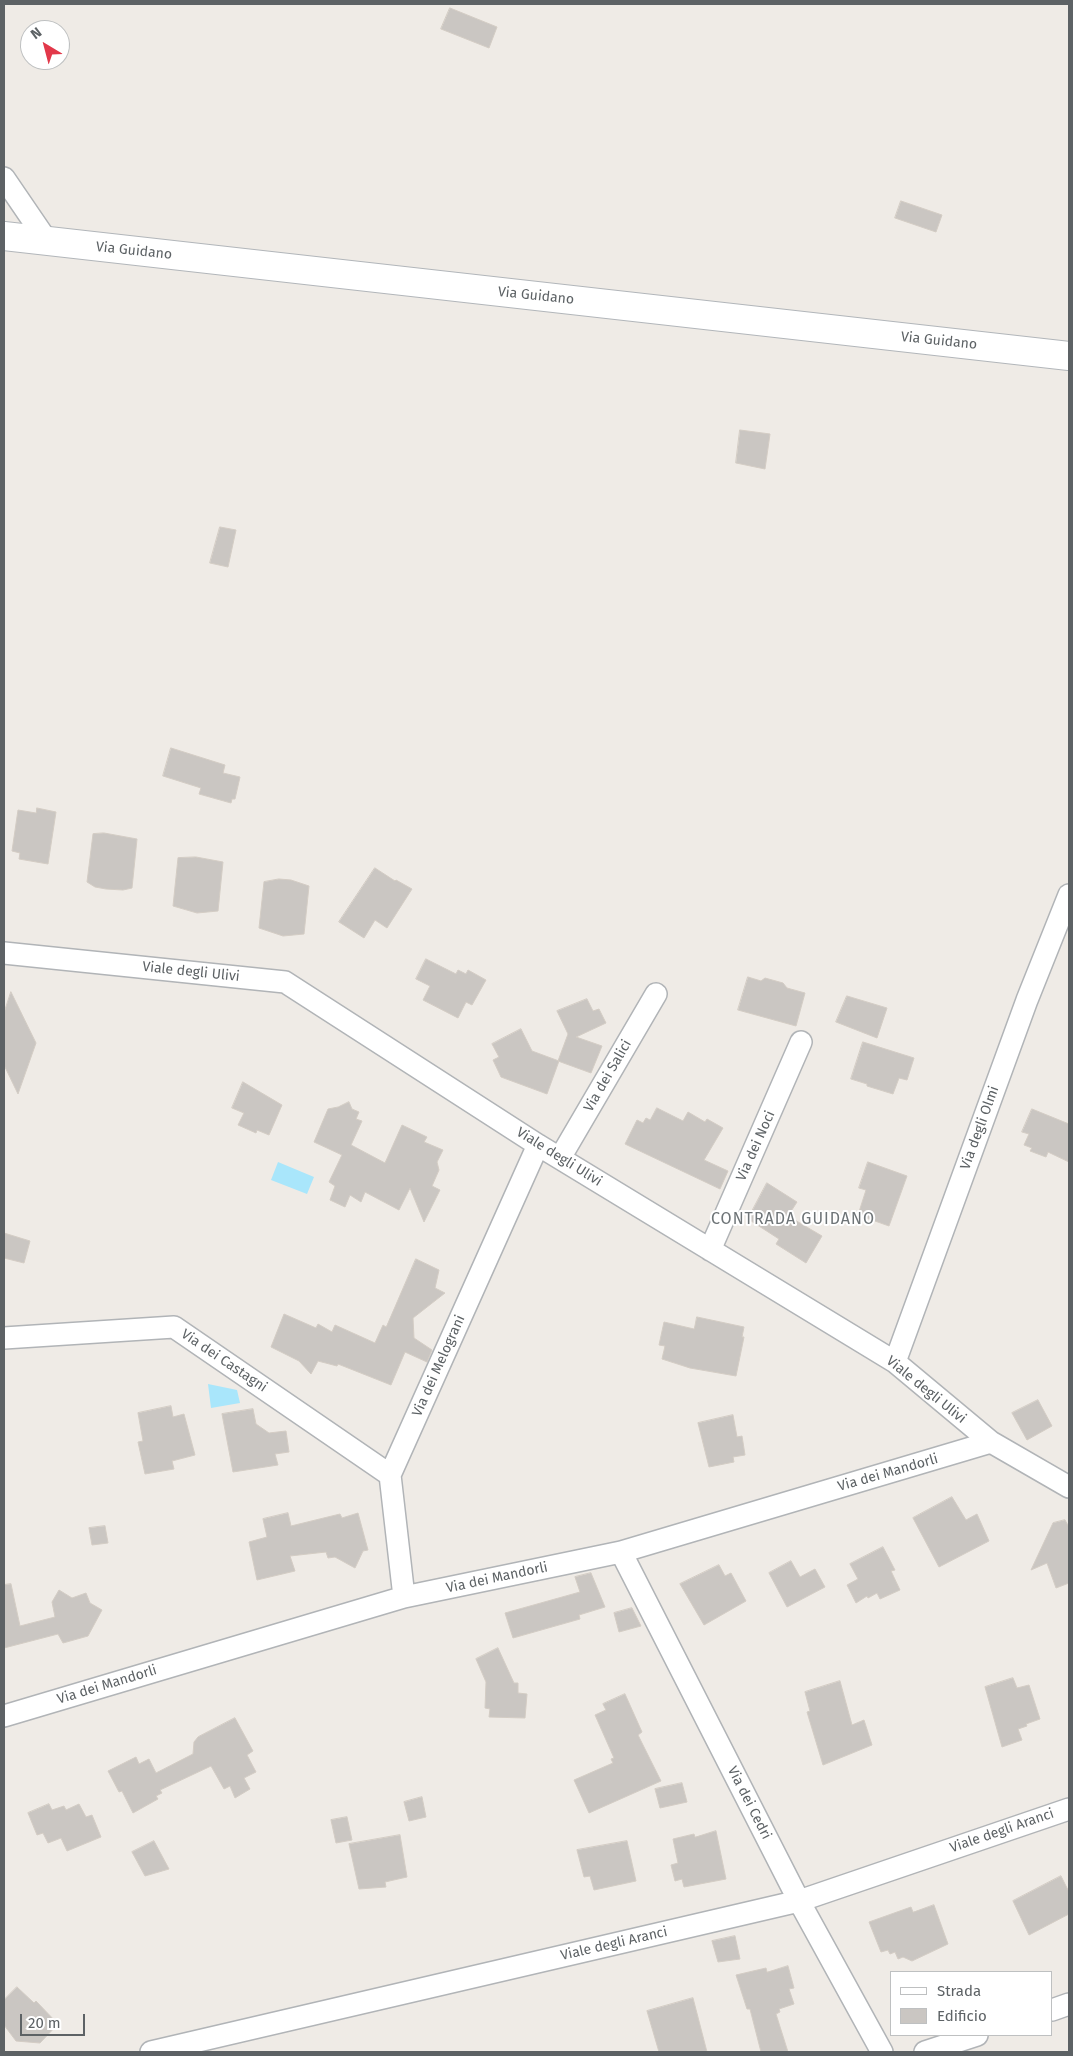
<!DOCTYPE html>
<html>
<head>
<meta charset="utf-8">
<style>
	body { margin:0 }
	#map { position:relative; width:1073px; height:2056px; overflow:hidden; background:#efebe6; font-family:"Fira Sans",sans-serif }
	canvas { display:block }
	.frame { position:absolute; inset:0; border:5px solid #5d6265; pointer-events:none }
	.legend { position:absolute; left:890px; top:1971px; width:162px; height:65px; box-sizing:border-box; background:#fff; border:1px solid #bec0c1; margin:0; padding:6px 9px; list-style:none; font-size:15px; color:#5d6265 }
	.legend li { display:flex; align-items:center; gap:10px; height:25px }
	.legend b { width:25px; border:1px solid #bec0c1 }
	.north { position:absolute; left:20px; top:20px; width:50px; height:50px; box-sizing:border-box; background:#fff; border:1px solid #bec0c1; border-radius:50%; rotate:323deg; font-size:14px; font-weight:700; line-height:20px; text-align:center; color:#5d6265 }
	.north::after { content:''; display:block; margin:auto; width:18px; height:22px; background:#e2384a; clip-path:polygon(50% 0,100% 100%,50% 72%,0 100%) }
	.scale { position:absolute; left:20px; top:2014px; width:65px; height:22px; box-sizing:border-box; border:2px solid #5d6265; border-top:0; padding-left:6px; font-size:15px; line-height:18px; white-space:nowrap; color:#5d6265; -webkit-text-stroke:4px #fff; paint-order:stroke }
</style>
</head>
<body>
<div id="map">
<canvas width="1073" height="2056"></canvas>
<div class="frame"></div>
<ul class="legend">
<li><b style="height:6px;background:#fff"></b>Strada</li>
<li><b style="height:14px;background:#cac6c2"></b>Edificio</li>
</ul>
<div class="north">N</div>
<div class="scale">20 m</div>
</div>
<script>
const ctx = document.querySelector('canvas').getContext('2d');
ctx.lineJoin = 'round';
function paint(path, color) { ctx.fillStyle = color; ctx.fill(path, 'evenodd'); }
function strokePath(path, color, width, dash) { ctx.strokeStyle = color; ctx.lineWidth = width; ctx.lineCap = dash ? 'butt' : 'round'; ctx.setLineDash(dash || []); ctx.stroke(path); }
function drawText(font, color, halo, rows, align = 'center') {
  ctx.font = font + ' "Fira Sans",sans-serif'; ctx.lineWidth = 4; ctx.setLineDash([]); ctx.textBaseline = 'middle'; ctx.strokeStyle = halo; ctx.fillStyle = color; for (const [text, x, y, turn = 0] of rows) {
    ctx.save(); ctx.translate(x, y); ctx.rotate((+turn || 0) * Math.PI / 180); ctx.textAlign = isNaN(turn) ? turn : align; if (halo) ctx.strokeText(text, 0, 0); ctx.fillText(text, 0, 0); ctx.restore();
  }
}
paint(new Path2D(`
	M 278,1162 L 314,1177 L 307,1194 L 271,1180 Z
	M 208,1384 L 237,1390 L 240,1403 L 211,1408 Z`), '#a9e6fb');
const building = new Path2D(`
	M 450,8 L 497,27 L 489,48 L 441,29 Z
	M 901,201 L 942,215 L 936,232 L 895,218 Z
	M 740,430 L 770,434 L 765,469 L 736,463 Z
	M 220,527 L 236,530 L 228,567 L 210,563 Z
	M 171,748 L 225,765 L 223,773 L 240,777 L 235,799 L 232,799 L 231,803 L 199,794 L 201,788 L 163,776 Z
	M 37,808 L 56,812 L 48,864 L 19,859 L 20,853 L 12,851 L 18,810 L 36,813 Z
	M 104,833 L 137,839 L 132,888 L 123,890 L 106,889 L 95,887 L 87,882 L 93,834 Z
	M 196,857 L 223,862 L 218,911 L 197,913 L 173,906 L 178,858 Z
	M 375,868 L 395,881 L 396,880 L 412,889 L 387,928 L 375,920 L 364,938 L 339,922 Z
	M 279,879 L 291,880 L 309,886 L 304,934 L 283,936 L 259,928 L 264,882 Z
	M 426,959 L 456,974 L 458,970 L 466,974 L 468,970 L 486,980 L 472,1005 L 466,1002 L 458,1018 L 423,1000 L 430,986 L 416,979 Z
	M 748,977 L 761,981 L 765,978 L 783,983 L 787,988 L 805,993 L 796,1026 L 738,1010 Z
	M 11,992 L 36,1043 L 18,1094 L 4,1065 L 4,1013 Z
	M 847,996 L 887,1008 L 877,1038 L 836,1022 Z
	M 587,999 L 593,1011 L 599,1009 L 606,1023 L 576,1037 L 602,1046 L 591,1073 L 558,1061 L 568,1034 L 557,1011 Z
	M 521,1029 L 532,1051 L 559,1061 L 547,1094 L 501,1077 L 493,1060 L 499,1057 L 492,1044 Z
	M 863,1042 L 914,1058 L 907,1080 L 899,1078 L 893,1094 L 867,1086 L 867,1084 L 851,1079 Z
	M 243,1082 L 282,1105 L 269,1135 L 257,1130 L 256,1133 L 238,1125 L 244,1113 L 232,1108 Z
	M 349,1102 L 352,1109 L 359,1112 L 356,1119 L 362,1121 L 351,1145 L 385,1163 L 402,1125 L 427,1137 L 424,1142 L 443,1150 L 437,1162 L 439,1170 L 432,1186 L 440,1190 L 424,1222 L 410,1188 L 399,1210 L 365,1192 L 361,1202 L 350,1195 L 345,1207 L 330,1200 L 335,1186 L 329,1182 L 342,1155 L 314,1142 L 328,1109 L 338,1107 Z
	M 657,1108 L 683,1121 L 688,1112 L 705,1122 L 707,1119 L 723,1128 L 704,1160 L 728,1171 L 720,1189 L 625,1144 L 637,1120 L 643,1123 L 646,1118 L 650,1120 Z
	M 1032,1109 L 1069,1124 L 1069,1162 L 1048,1152 L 1046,1157 L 1030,1151 L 1032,1148 L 1024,1145 L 1029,1134 L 1022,1132 Z
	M 868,1162 L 907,1176 L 889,1226 L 858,1215 L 866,1190 L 859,1188 Z
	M 767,1183 L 797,1202 L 788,1216 L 822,1236 L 806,1263 L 776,1244 L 779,1239 L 748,1219 Z
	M 4,1233 L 30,1241 L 24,1263 L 4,1258 Z
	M 416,1259 L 439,1270 L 435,1288 L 445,1293 L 413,1318 L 414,1338 L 432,1350 L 427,1362 L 405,1352 L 391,1385 L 338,1364 L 337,1366 L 318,1361 L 311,1374 L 299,1361 L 271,1347 L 284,1314 L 316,1328 L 318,1324 L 332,1332 L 335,1325 L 375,1343 L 383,1325 L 386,1327 Z
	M 697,1317 L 744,1327 L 742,1337 L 744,1337 L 736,1376 L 690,1368 L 662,1359 L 665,1346 L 659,1345 L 664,1322 L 694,1329 Z
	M 1038,1400 L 1052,1426 L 1027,1440 L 1012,1413 Z
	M 171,1406 L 173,1417 L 184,1414 L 195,1455 L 172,1461 L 174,1469 L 145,1474 L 138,1442 L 143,1441 L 138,1413 Z
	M 253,1409 L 256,1424 L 269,1433 L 286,1431 L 289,1452 L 275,1454 L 278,1465 L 233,1472 L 222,1414 Z
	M 733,1415 L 737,1437 L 742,1436 L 745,1455 L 733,1457 L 734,1462 L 709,1467 L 698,1423 Z
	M 952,1497 L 966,1520 L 977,1514 L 989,1541 L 939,1567 L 913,1518 Z
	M 288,1513 L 291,1526 L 340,1514 L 342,1518 L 358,1513 L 368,1550 L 363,1551 L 355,1568 L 335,1557 L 328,1558 L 326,1552 L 290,1556 L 295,1571 L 257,1580 L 249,1542 L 267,1537 L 263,1519 Z
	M 1065,1520 L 1069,1527 L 1069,1583 L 1056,1588 L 1047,1563 L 1031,1570 L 1053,1523 Z
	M 105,1526 L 108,1543 L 92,1545 L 89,1528 Z
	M 883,1547 L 895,1570 L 891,1571 L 900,1590 L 880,1599 L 877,1593 L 868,1598 L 867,1596 L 856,1603 L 847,1585 L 858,1579 L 850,1564 Z
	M 791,1561 L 800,1577 L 815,1569 L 825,1587 L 787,1607 L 769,1573 Z
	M 719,1565 L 725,1576 L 731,1573 L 746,1601 L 704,1625 L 680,1584 Z
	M 591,1573 L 605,1607 L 579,1615 L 580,1619 L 513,1638 L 505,1613 L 580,1592 L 575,1577 Z
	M 11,1584 L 20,1626 L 55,1617 L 52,1602 L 59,1590 L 72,1598 L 86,1593 L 90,1603 L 102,1610 L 88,1636 L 63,1643 L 58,1634 L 4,1648 L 4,1585 Z
	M 632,1608 L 641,1626 L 619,1632 L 614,1613 Z
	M 498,1648 L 514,1683 L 518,1683 L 518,1693 L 527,1694 L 525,1718 L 489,1717 L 490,1709 L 485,1708 L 486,1682 L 476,1659 Z
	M 1013,1678 L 1017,1688 L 1029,1685 L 1040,1719 L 1026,1724 L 1027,1726 L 1018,1729 L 1022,1740 L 1002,1747 L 985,1687 Z
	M 840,1681 L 852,1725 L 864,1720 L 872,1745 L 823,1765 L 807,1712 L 810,1711 L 805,1692 Z
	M 625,1694 L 642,1732 L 638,1735 L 661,1781 L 589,1813 L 574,1780 L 613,1763 L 611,1759 L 614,1758 L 595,1715 L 606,1710 L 603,1704 Z
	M 235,1718 L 253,1751 L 247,1755 L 256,1772 L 244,1778 L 250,1789 L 235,1798 L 230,1786 L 224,1789 L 211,1766 L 160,1790 L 162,1793 L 156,1796 L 158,1799 L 133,1813 L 122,1791 L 119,1792 L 108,1771 L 136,1757 L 139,1764 L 149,1759 L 156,1773 L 193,1754 L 194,1742 L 198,1737 Z
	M 682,1783 L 687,1802 L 660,1808 L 655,1789 Z
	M 422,1797 L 426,1817 L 409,1821 L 404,1802 Z
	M 49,1804 L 52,1810 L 64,1806 L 66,1810 L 79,1804 L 86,1817 L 92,1815 L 101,1837 L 67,1851 L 61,1838 L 48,1843 L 43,1833 L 37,1835 L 28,1813 Z
	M 347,1817 L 352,1840 L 336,1843 L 331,1820 Z
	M 716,1831 L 726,1879 L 684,1887 L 682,1879 L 675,1881 L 671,1865 L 678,1863 L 673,1839 L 694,1834 L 695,1837 Z
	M 400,1835 L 407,1877 L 385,1882 L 386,1887 L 359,1889 L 349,1844 Z
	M 154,1841 L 169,1869 L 145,1876 L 132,1852 Z
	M 627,1841 L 636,1881 L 594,1890 L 590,1876 L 584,1877 L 577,1850 Z
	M 1061,1876 L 1069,1892 L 1069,1914 L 1029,1935 L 1013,1901 Z
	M 934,1905 L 948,1944 L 912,1961 L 903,1957 L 898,1959 L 895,1952 L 890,1954 L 888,1950 L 881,1952 L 869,1922 L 911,1907 L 913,1912 Z
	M 735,1936 L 740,1959 L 718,1962 L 712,1941 Z
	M 788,1966 L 794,1988 L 789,1989 L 794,2004 L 779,2009 L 780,2012 L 776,2014 L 788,2052 L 761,2052 L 750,2009 L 747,2009 L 736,1975 L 766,1968 L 767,1972 Z
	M 17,1987 L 34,2003 L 36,2001 L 58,2024 L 40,2043 L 16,2041 L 4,2025 L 4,2000 Z
	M 693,1998 L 707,2052 L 659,2052 L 647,2011 Z`);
paint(building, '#cac6c2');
strokePath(building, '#d3ccc4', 1);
const street = new Path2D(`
	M 4,178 L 47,241
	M 4,953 L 285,982 L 538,1145 L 895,1362 L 991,1442 L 1069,1487
	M 560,1158 L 656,994
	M 710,1250 L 801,1042
	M 4,1338 L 174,1327 L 390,1475
	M 895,1362 L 1027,1000 L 1069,895
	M 621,1552 L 799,1901 L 882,2052
	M 404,1597 L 390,1475 L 538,1145
	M 4,1716 L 404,1597 L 621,1552 L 991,1442
	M 1052,2010 L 1069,2004
	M 151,2052 L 799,1901 L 1069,1809
	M 925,2052 L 977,2035`);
const secondary = new Path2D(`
	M 4,236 L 1069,356`);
strokePath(street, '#b1b4b7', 24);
strokePath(secondary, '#b2b6ba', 30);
strokePath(street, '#fff', 21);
strokePath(secondary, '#fff', 28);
drawText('14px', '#5d6265', '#fff', [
	["Via Guidano",134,251,6],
	["Via Guidano",536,296,6],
	["Via Guidano",939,341,6],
	["Viale degli Ulivi",191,972,6],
	["Via dei Salici",608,1076,-60],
	["Via degli Olmi",980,1128,-70],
	["Via dei Noci",756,1146,-66],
	["Viale degli Ulivi",559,1157,32],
	["Via dei Castagni",224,1361,34],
	["Via dei Melograni",439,1366,-66],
	["Viale degli Ulivi",926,1390,39],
	["Via dei Mandorli",888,1473,-16],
	["Via dei Mandorli",497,1578,-12],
	["Via dei Mandorli",107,1685,-17],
	["Via dei Cedri",749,1803,63],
	["Viale degli Aranci",1002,1831,-19],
	["Viale degli Aranci",614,1944,-13]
]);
ctx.letterSpacing = '1px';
drawText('16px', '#6e7477', '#fff', [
	["CONTRADA GUIDANO",793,1220]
]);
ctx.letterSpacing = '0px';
</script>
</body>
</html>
